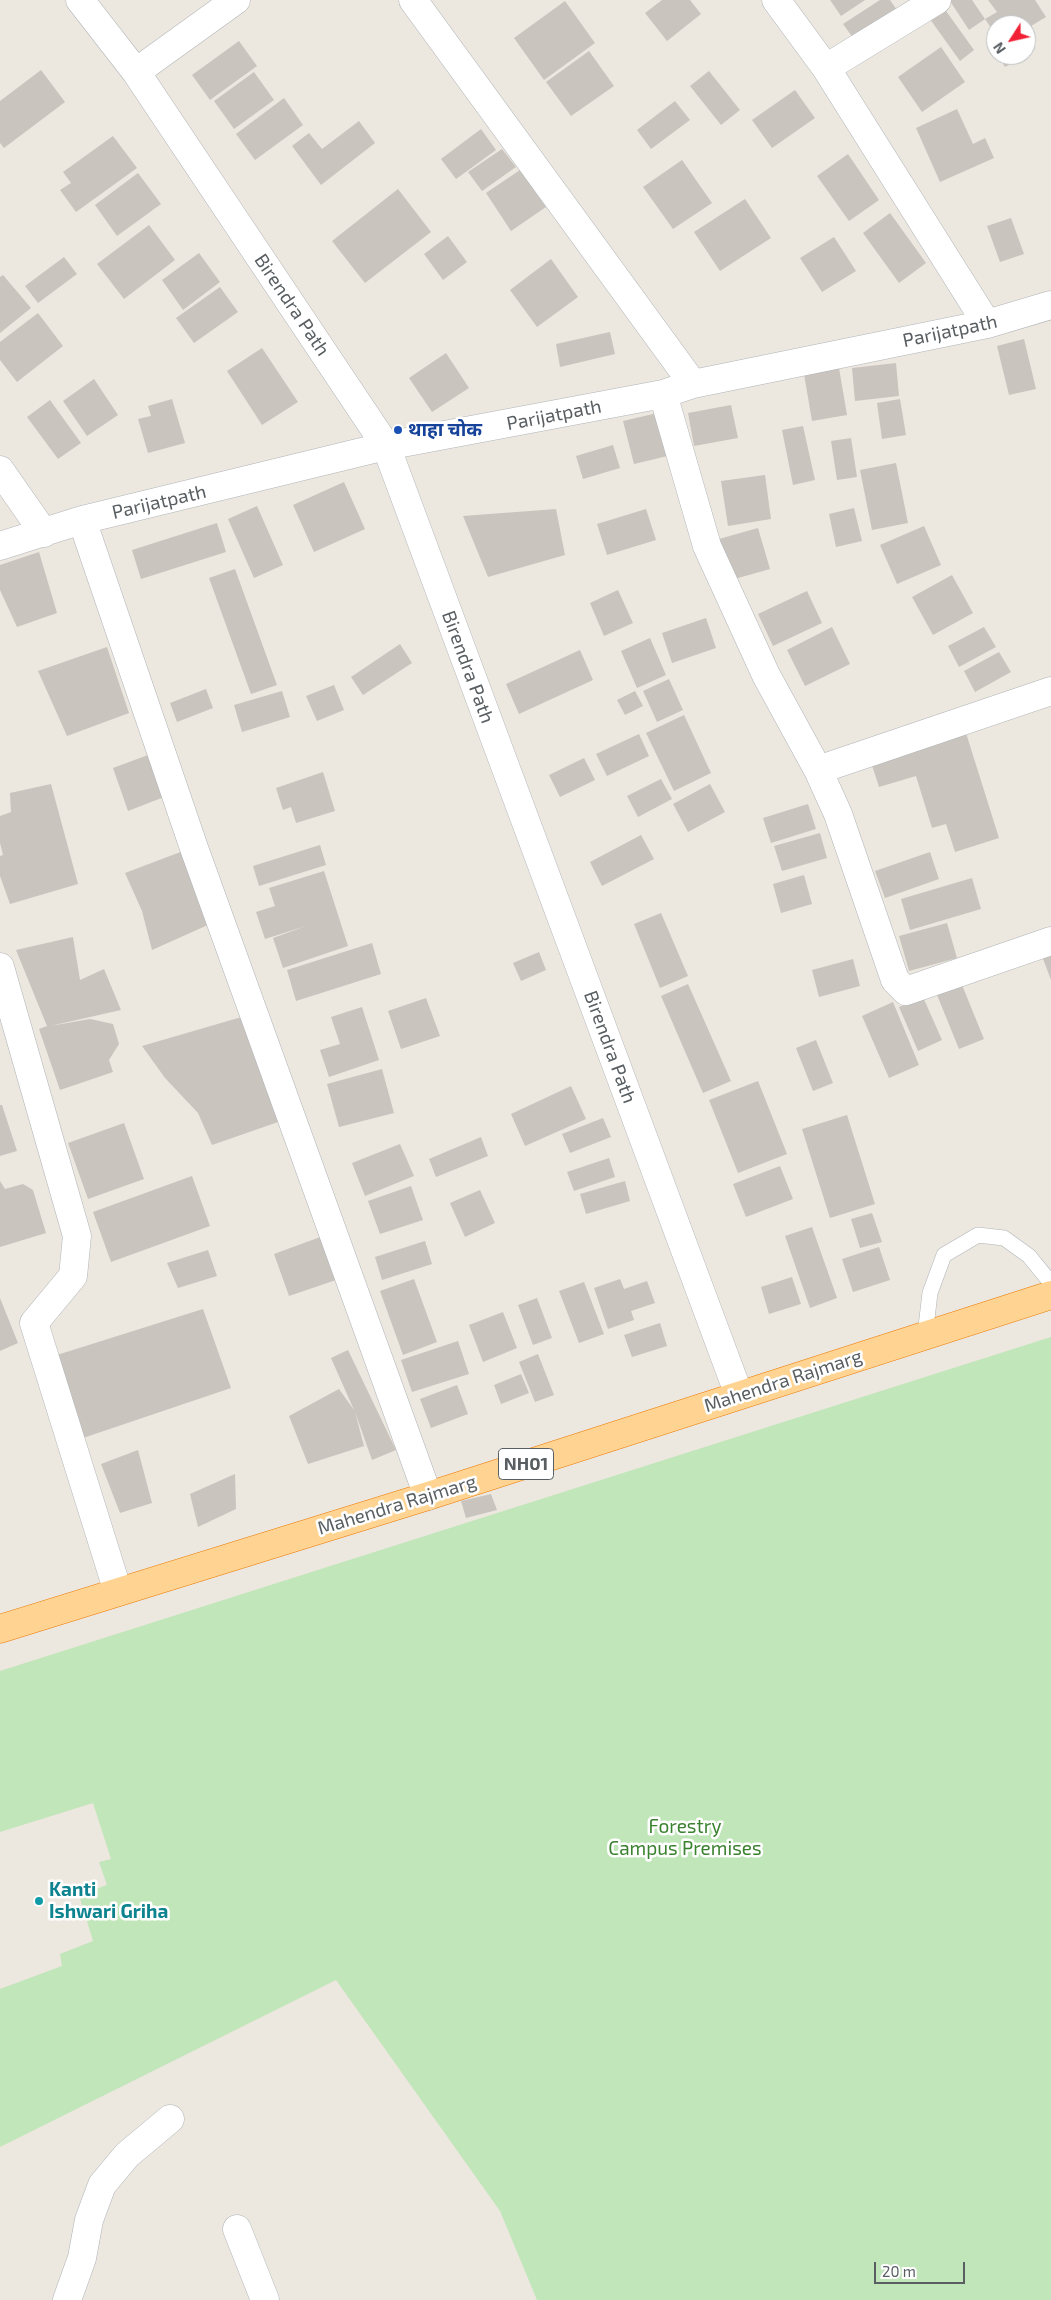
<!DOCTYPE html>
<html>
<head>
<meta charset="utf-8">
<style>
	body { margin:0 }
	#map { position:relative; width:1051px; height:2300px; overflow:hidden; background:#ece7df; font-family:"Exo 2",sans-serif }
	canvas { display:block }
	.north { position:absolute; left:986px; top:15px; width:50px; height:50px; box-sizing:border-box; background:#fff; border:1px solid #bcbfc0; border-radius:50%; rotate:235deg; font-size:14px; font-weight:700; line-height:20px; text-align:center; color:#585e61 }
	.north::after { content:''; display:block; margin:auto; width:18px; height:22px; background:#f12035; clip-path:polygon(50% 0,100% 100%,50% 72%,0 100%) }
	.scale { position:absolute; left:874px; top:2262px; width:91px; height:22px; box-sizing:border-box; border:2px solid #585e61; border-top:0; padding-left:6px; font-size:15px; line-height:18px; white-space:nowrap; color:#585e61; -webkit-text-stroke:4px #fff; paint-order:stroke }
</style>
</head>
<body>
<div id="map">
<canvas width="1051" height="2300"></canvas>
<div class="north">N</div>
<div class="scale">20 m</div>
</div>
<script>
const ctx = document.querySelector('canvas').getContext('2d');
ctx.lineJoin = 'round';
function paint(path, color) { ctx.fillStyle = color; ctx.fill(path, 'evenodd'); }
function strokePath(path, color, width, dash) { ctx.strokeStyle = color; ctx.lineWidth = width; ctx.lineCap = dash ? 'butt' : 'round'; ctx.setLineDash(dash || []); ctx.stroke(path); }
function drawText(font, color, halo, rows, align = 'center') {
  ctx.font = font + ' "Exo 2","Noto Sans Devanagari",sans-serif'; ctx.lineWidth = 5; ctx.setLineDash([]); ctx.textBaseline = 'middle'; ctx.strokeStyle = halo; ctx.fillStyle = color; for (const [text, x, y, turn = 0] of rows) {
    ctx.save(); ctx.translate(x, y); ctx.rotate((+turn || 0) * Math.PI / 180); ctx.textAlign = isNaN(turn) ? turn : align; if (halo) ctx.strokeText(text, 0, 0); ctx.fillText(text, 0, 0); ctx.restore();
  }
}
paint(new Path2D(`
	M 1051,1337 L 1051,2300 L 537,2300 L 500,2211 L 336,1980 L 0,2147 L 0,1989 L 62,1966 L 60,1954 L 93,1941 L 79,1895 L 107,1885 L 99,1862 L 111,1859 L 93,1803 L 0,1832 L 0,1671 Z`), '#c1e6b9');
paint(new Path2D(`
	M 662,0 L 690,0 L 701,14 L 667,41 L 645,13 Z
	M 830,0 L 865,0 L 841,16 Z
	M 880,0 L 890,0 L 899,13 L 856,42 L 843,24 Z
	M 952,0 L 972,0 L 985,19 L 997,12 L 988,0 L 1035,0 L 1046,17 L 1026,29 L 1026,25 L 996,25 L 996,35 L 985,19 L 969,30 L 950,1 Z
	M 565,1 L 595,43 L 544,80 L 514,38 Z
	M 941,4 L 974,50 L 960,61 L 927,15 Z
	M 1026,34 L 1035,49 L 1026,55 Z
	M 239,41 L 257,66 L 210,100 L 192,75 Z
	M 941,47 L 965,82 L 922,112 L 898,77 Z
	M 589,51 L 614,86 L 571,116 L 546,82 Z
	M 998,55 L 1026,55 L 1005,67 Z
	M 41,70 L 65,102 L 4,148 L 0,143 L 0,101 Z
	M 709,71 L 740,110 L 721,125 L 690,86 Z
	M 254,72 L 274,100 L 234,129 L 214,101 Z
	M 795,90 L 815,118 L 772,148 L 752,120 Z
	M 284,98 L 303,125 L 255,160 L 236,134 Z
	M 675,101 L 690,120 L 651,149 L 637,130 Z
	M 957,109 L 973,144 L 985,138 L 994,158 L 940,182 L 916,128 Z
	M 359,121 L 375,143 L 321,185 L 292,146 L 309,133 L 322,149 Z
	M 481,129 L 496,150 L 456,179 L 441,159 Z
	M 113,136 L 137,168 L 76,212 L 60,190 L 71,183 L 63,172 Z
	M 502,149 L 516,167 L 482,191 L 468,172 Z
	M 848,154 L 879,200 L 849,221 L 817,176 Z
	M 682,160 L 712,203 L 673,229 L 643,187 Z
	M 520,170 L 546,207 L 511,231 L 486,193 Z
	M 138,173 L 161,204 L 117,236 L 95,205 Z
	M 398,189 L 431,232 L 365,283 L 332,241 Z
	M 745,199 L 771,238 L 720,271 L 694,232 Z
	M 890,213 L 926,263 L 899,283 L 863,233 Z
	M 1011,218 L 1024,254 L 1000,262 L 987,226 Z
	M 149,225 L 175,260 L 124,299 L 97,264 Z
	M 448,236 L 467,262 L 443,280 L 424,254 Z
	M 834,237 L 856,271 L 822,292 L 800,258 Z
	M 199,253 L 220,282 L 183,310 L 162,280 Z
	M 64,257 L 77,274 L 38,303 L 25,286 Z
	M 551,259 L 578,297 L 537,327 L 510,290 Z
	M 3,275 L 31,308 L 0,333 L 0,277 Z
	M 220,287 L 238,312 L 194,343 L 176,318 Z
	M 38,313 L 63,346 L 17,382 L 0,360 L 0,342 Z
	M 610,332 L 615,354 L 560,367 L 556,344 Z
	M 1024,339 L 1036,389 L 1009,395 L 997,346 Z
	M 262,348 L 298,402 L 262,425 L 227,371 Z
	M 446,353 L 469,388 L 432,412 L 409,378 Z
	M 896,363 L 899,396 L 855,401 L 852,368 Z
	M 839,368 L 847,415 L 812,421 L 804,374 Z
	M 94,379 L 118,415 L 87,436 L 63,401 Z
	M 172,399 L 185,443 L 148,453 L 138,419 L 151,416 L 148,406 Z
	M 900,399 L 906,435 L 882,439 L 877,403 Z
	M 50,400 L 81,443 L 58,459 L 27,417 Z
	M 731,405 L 738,438 L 694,446 L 688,413 Z
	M 666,411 L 676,454 L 634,464 L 623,421 Z
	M 803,426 L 815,480 L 793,485 L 782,430 Z
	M 851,438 L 857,477 L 837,480 L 831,441 Z
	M 613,445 L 620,468 L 583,479 L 576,456 Z
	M 896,463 L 908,523 L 872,530 L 860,470 Z
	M 765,475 L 771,519 L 728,526 L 721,481 Z
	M 344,482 L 365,529 L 314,552 L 293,505 Z
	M 257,506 L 283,565 L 254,578 L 228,519 Z
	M 854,508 L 862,541 L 836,547 L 829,514 Z
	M 556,509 L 565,555 L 488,577 L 463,516 Z
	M 646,509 L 656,540 L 607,555 L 597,524 Z
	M 217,523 L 226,552 L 141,579 L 132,550 Z
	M 924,526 L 941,565 L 897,584 L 880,545 Z
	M 758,528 L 770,569 L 731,580 L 719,539 Z
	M 39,552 L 57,613 L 17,627 L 0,590 L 0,565 Z
	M 235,569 L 277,685 L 251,694 L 209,578 Z
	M 952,575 L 973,613 L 933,635 L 912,597 Z
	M 618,590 L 633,623 L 604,636 L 590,603 Z
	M 807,591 L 822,623 L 773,646 L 758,614 Z
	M 706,618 L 716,648 L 672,663 L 662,633 Z
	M 832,627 L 850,664 L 805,686 L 787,650 Z
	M 984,627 L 996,647 L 959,667 L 948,646 Z
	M 650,638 L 666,675 L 637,688 L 621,651 Z
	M 400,644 L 412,663 L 363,695 L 351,677 Z
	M 107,647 L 129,713 L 67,736 L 38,671 Z
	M 580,650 L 593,680 L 519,714 L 506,684 Z
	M 999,652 L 1011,672 L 975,692 L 964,671 Z
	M 669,679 L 683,710 L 657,722 L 643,691 Z
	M 334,685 L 344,710 L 317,721 L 306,696 Z
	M 206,689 L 213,708 L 177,722 L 170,703 Z
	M 282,691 L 290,717 L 242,732 L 234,705 Z
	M 635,691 L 643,706 L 625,715 L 617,700 Z
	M 684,715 L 711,773 L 674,791 L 646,733 Z
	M 966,733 L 999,838 L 955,852 L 946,824 L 932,828 L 916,776 L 879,787 L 871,762 Z
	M 639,734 L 649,756 L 607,776 L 596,754 Z
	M 148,755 L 164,797 L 128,811 L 113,768 Z
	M 584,758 L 595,780 L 560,797 L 549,775 Z
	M 323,772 L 335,811 L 296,823 L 291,807 L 283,810 L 276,788 Z
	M 661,779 L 672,799 L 638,817 L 627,796 Z
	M 51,784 L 78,884 L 10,904 L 0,876 L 0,856 L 3,855 L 0,843 L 0,816 L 11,812 L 10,793 Z
	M 710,784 L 725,812 L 688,832 L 673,804 Z
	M 808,804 L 816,829 L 771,843 L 763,818 Z
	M 820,833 L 827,858 L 782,871 L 774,846 Z
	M 641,835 L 654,859 L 602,886 L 590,862 Z
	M 320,845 L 326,865 L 259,886 L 253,866 Z
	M 191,848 L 210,924 L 152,950 L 142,911 L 125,873 Z
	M 930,852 L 939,879 L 885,898 L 875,871 Z
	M 324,871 L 348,946 L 283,968 L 273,938 L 306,926 L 265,939 L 256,912 L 275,906 L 269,888 Z
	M 804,875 L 812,904 L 781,913 L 773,884 Z
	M 972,878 L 981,909 L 910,930 L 901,899 Z
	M 661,913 L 688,976 L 660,988 L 634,924 Z
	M 947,923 L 957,958 L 909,971 L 899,936 Z
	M 73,937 L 80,980 L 104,969 L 121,1010 L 50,1026 L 90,1019 L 113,1024 L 119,1044 L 109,1060 L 113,1072 L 60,1090 L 39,1029 L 47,1026 L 16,950 Z
	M 372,943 L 381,974 L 296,1001 L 287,970 Z
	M 539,952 L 546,970 L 521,981 L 513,963 Z
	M 1051,953 L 1051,980 L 1042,956 Z
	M 853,959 L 860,986 L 819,997 L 812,970 Z
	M 688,984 L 731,1081 L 703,1093 L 661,996 Z
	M 962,985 L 984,1039 L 959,1049 L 937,995 Z
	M 923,997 L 942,1040 L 918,1051 L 899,1007 Z
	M 426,998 L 440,1036 L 401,1049 L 388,1011 Z
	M 893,1002 L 919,1065 L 889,1078 L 862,1016 Z
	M 362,1007 L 379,1060 L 329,1077 L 320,1050 L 340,1044 L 331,1017 Z
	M 245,1016 L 281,1121 L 212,1145 L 198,1113 L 165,1078 L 142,1046 Z
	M 816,1040 L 833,1083 L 813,1091 L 796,1048 Z
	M 382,1069 L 394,1113 L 339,1127 L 327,1084 Z
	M 758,1081 L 787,1154 L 738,1173 L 709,1100 Z
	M 571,1086 L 586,1119 L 525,1146 L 511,1114 Z
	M 0,1105 L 2,1105 L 17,1151 L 0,1156 Z
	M 847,1115 L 875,1204 L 830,1218 L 802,1129 Z
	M 603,1118 L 611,1137 L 570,1153 L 562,1134 Z
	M 124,1123 L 144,1179 L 88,1199 L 68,1143 Z
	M 481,1137 L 488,1156 L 436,1177 L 429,1159 Z
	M 400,1144 L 414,1176 L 365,1196 L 352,1163 Z
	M 609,1158 L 615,1177 L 574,1191 L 567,1172 Z
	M 780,1166 L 793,1199 L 746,1217 L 733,1184 Z
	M 192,1176 L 210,1226 L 111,1262 L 93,1212 Z
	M 0,1181 L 5,1189 L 23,1184 L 33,1190 L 46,1233 L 0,1247 Z
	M 625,1181 L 630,1201 L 586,1214 L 580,1194 Z
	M 411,1186 L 423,1220 L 380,1234 L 368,1201 Z
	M 480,1190 L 495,1223 L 465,1237 L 450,1203 Z
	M 872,1213 L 882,1242 L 860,1248 L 851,1219 Z
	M 812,1227 L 837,1298 L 810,1308 L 785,1236 Z
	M 323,1236 L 339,1279 L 289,1296 L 274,1254 Z
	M 425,1241 L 432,1264 L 382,1280 L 375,1257 Z
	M 879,1247 L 890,1280 L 853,1292 L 842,1259 Z
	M 208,1250 L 217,1276 L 178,1288 L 167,1263 Z
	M 792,1277 L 801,1304 L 769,1314 L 761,1287 Z
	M 414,1279 L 437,1342 L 403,1355 L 380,1291 Z
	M 620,1279 L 624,1289 L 647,1281 L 655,1303 L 631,1311 L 634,1320 L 608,1329 L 594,1288 Z
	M 584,1282 L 604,1334 L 579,1343 L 559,1291 Z
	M 0,1298 L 18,1343 L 0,1351 Z
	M 537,1298 L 552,1338 L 533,1345 L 518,1305 Z
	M 203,1309 L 231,1388 L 83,1438 L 57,1355 Z
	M 503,1312 L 517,1348 L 483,1362 L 469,1325 Z
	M 660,1323 L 667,1346 L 632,1357 L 624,1335 Z
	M 458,1341 L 469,1374 L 412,1392 L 401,1360 Z
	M 348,1350 L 396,1450 L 372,1460 L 355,1412 L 364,1446 L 308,1464 L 289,1416 L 339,1389 L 354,1410 L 331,1358 Z
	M 538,1354 L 554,1395 L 535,1402 L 519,1362 Z
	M 521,1374 L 529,1393 L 501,1404 L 494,1385 Z
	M 457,1385 L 468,1414 L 431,1428 L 420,1399 Z
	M 138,1450 L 152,1503 L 120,1513 L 101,1464 Z
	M 235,1474 L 236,1509 L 198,1527 L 190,1494 Z
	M 491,1494 L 497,1510 L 466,1518 L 461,1501 Z`), '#c9c4be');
const service = new Path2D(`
	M 925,1335 L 930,1293 L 944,1255 L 978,1235 L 1004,1238 L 1029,1256 L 1051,1283`);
const minor = new Path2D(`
	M 80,0 L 136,72 L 386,446 L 739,1395
	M 413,0 L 693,384
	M 776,0 L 826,68 L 987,324
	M 826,68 L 937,0
	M 136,72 L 236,0
	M 663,394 L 707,546 L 766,675 L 818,770
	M 0,470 L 44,533
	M 82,520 L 194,848 L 428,1496
	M 0,546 L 82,520 L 386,446 L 663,394 L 693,384 L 987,324 L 1051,305
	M 1051,691 L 818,770 L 838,814 L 895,980 L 906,991 L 1051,941
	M 0,967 L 77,1236 L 73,1276 L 34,1323 L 118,1592
	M 237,2229 L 265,2300
	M 67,2300 L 82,2258 L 89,2220 L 102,2185 L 127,2155 L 170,2119`);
const trunk = new Path2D(`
	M 0,1629 L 428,1496 L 1051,1295`);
strokePath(service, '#b0b4b8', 16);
strokePath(minor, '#b0b4b8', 29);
strokePath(trunk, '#eb7800', 29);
strokePath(service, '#fff', 15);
strokePath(minor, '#fff', 28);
strokePath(trunk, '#ffd492', 28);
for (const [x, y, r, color] of [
	[398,430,5,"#1a4fb4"],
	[39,1901,5,"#0f9aa8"]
]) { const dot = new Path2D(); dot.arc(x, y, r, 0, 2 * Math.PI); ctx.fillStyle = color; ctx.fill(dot); strokePath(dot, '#fff', 2); }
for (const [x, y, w] of [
	[526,1464,55]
]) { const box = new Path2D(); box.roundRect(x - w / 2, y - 15.5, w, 31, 4); ctx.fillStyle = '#fff'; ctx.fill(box); strokePath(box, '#585e61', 1); }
drawText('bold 18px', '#585e61', null, [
	["NH01",526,1464]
]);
drawText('19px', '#585e61', '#fff', [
	["Birendra Path",292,305,56],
	["Parijatpath",950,331,-12],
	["Parijatpath",554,415,-11],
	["Parijatpath",159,502,-13],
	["Birendra Path",468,667,70],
	["Birendra Path",610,1047,70],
	["Mahendra Rajmarg",783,1381,-18],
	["Mahendra Rajmarg",397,1505,-17]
]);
drawText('bold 19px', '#164399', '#fff', [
	["थाहा चोक",408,430]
], 'left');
drawText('19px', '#3a822f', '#fff', [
	["Forestry",685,1827],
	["Campus Premises",685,1849]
]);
drawText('bold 19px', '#0d838f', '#fff', [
	["Kanti",49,1890],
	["Ishwari Griha",49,1912]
], 'left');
</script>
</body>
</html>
